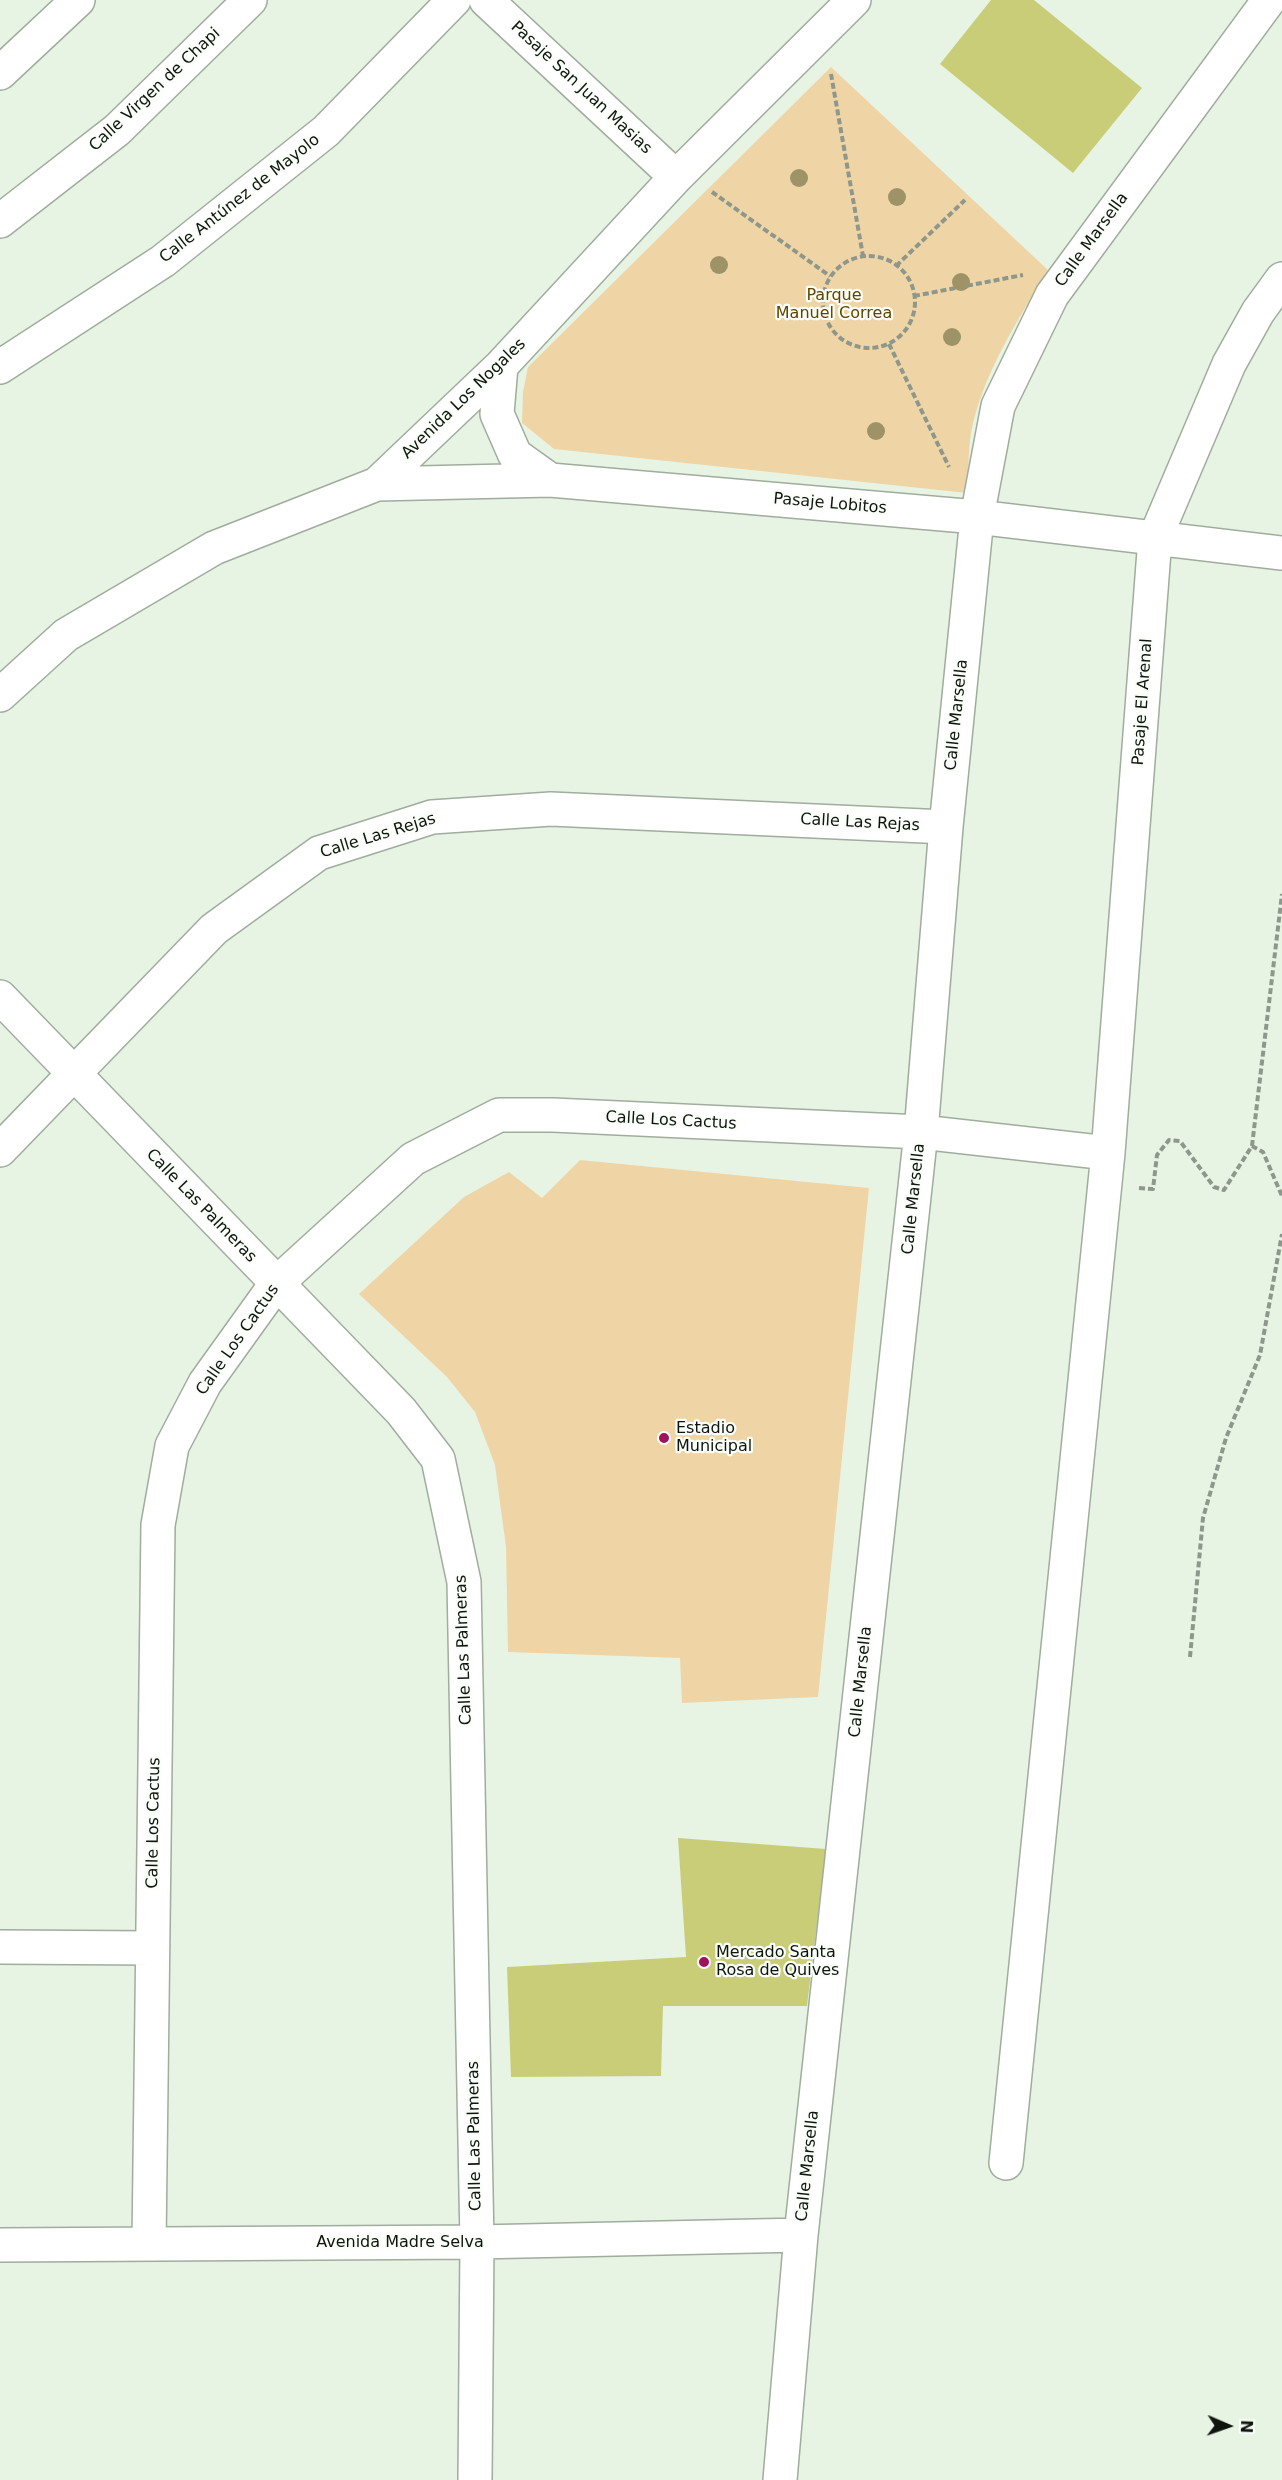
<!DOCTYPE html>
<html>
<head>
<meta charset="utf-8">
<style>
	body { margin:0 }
	#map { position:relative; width:1282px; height:2480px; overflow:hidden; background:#e7f4e4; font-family:"DejaVu Sans",sans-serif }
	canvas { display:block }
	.north { position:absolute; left:1198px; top:2396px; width:60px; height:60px; -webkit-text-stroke:4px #f9fff8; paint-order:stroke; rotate:92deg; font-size:16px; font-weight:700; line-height:24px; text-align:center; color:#10140f }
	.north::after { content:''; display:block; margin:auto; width:21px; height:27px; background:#10140f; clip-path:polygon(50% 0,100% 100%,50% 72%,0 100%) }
</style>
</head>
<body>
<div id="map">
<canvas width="1282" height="2480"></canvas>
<div class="north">N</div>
</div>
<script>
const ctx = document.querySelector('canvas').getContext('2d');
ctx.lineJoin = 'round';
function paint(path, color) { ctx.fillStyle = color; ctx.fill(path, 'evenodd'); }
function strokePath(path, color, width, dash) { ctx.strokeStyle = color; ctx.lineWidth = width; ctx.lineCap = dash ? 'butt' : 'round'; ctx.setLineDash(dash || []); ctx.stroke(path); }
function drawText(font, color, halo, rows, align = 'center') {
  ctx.font = font + ' "DejaVu Sans",sans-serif'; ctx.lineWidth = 4.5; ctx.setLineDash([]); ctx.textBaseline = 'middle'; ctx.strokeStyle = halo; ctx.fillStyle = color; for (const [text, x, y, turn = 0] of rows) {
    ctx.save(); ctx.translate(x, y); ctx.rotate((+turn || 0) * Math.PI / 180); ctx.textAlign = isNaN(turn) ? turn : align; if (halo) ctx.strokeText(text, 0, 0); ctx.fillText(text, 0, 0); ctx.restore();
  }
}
paint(new Path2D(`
	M 831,67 L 1048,270 C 1018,320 982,375 971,433 C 968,452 969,473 967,493 L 554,449 L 522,423 L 523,392 L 528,367 Z
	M 580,1160 L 869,1188 L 818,1697 L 682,1703 L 680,1658 L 508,1652 L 506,1547 L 495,1465 L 475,1412 L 447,1377 L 359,1294 L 464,1197 L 509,1172 L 542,1198 Z`), '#efd5a6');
paint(new Path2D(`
	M 991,0 L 1034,0 L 1142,88 L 1073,173 L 940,64 Z
	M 678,1838 L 826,1849 L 807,2006 L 663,2006 L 661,2076 L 511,2077 L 507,1967 L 686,1957 Z`), '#cacd77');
const street = new Path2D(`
	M 486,0 L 676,177
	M 0,73 L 78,0
	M 0,221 L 117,130 L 250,0
	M 501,366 L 497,414 L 515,455 L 550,480
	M 0,367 L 163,261 L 326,131 L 454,0
	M 377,484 L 550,480 L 977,517 L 1282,553
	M 0,695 L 66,635 L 214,548 L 377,484 L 501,366 L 676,177 L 854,0
	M 0,997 L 401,1411 L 438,1459 L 464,1582 L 477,2242 L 475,2480
	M 0,1150 L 214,929 L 319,853 L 432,817 L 551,809 L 946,827
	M 0,1947 L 152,1948
	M 1006,2163 L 1108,1153 L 1155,538 L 1229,364 L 1258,312 L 1282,279
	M 149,2244 L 158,1525 L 172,1446 L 205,1383 L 276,1284 L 413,1159 L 499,1115 L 553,1115 L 921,1132 L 1108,1153
	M 0,2245 L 477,2242 L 801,2235
	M 780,2480 L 801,2235 L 921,1132 L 946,827 L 977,517 L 998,406 L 1052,295 L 1269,0`);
strokePath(street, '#a0ac9d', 36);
strokePath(new Path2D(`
	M 831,74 L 863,256
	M 712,192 L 830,276
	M823 302a46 46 0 1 1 92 0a46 46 0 1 1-92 0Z
	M 896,266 L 965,200
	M 914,296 L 1023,275
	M 889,344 L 949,467
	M 1252,1146 L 1282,894
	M 1139,1188 L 1153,1189 L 1157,1155 L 1169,1140 L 1180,1141 L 1214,1187 L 1224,1190 L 1252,1146 L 1263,1152 L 1282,1196
	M 1190,1657 L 1203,1518 L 1226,1438 L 1260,1355 L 1282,1234`), '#8e978b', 4, [6, 3]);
strokePath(street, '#fff', 33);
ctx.fillStyle = '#9d9367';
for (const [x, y] of [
	[799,178],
	[897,197],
	[719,265],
	[961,282],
	[952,337],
	[876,431]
]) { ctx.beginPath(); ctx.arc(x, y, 9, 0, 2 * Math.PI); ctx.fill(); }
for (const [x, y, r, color] of [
	[664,1438,6,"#9e125e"],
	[704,1962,6,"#9e125e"]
]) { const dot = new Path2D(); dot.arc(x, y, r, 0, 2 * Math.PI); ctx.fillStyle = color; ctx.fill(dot); strokePath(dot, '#f9fff8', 2); }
drawText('16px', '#10140f', '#f9fff8', [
	["Pasaje San Juan Masias",581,88,43],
	["Calle Virgen de Chapi",155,90,-43],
	["Calle Antúnez de Mayolo",240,199,-38],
	["Calle Marsella",1092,240,-54],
	["Avenida Los Nogales",464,399,-44],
	["Pasaje Lobitos",830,504,5],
	["Pasaje El Arenal",1143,702,-86],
	["Calle Marsella",957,715,-84],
	["Calle Las Rejas",860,823,3],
	["Calle Las Rejas",378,836,-17],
	["Calle Los Cactus",671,1121,3],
	["Calle Marsella",914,1199,-84],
	["Calle Las Palmeras",201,1206,46],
	["Calle Los Cactus",238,1340,-55],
	["Calle Las Palmeras",464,1650,-92],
	["Calle Marsella",861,1682,-84],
	["Calle Los Cactus",154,1823,-89],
	["Calle Las Palmeras",475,2136,-91],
	["Calle Marsella",808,2166,-84],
	["Avenida Madre Selva",400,2243]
]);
drawText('16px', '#614401', '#f9fff8', [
	["Parque",834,296],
	["Manuel Correa",834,314]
]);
drawText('16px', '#10140f', '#f9fff8', [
	["Estadio",676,1429],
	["Municipal",676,1447],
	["Mercado Santa",716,1953],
	["Rosa de Quives",716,1971]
], 'left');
</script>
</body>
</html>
